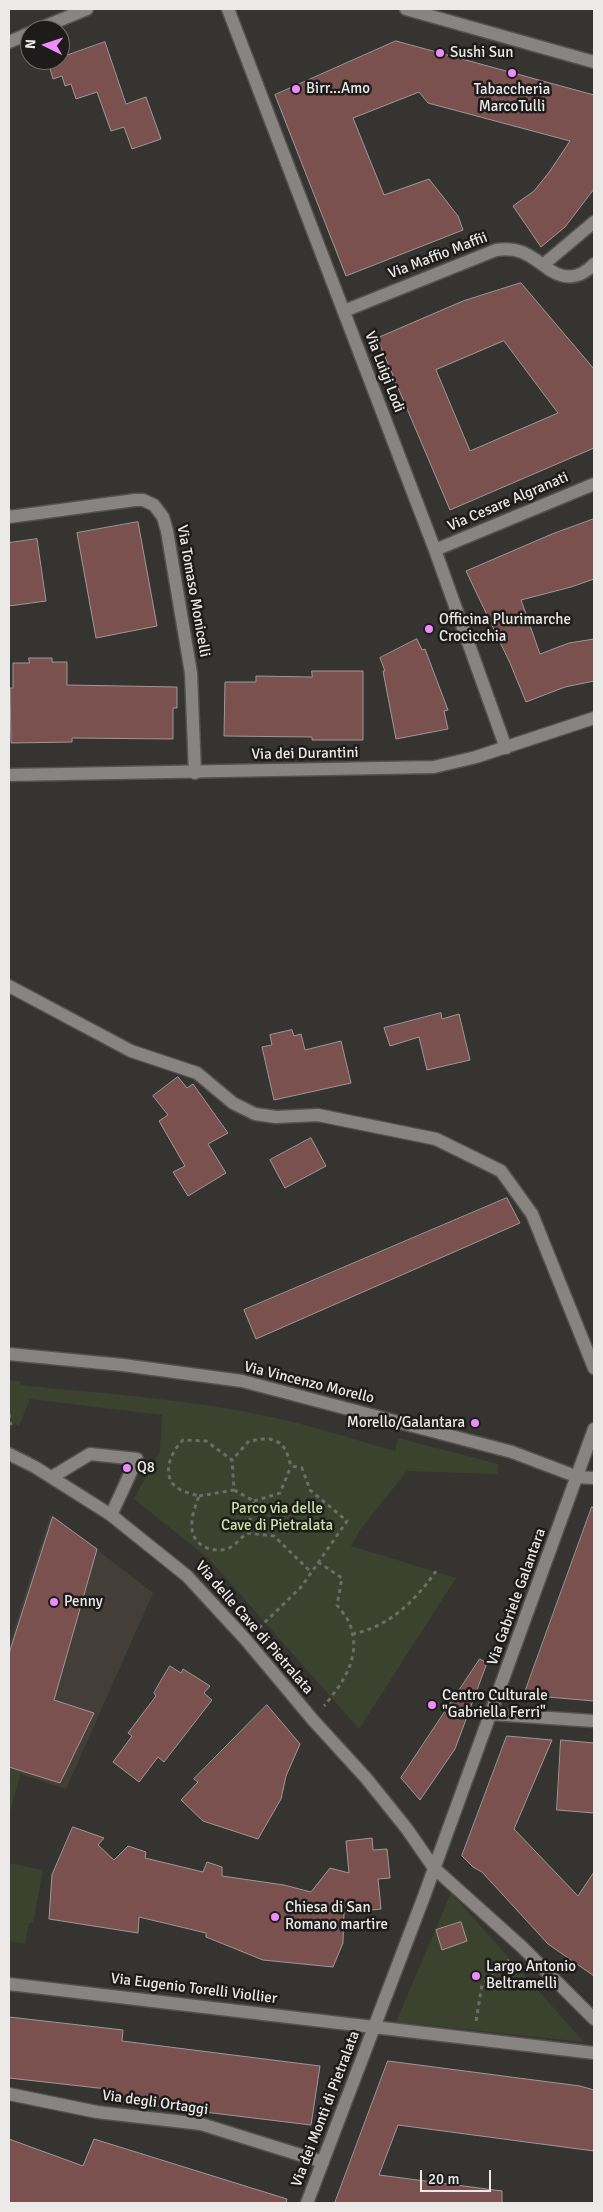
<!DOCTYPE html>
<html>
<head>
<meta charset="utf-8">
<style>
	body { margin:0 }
	#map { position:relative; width:603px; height:2212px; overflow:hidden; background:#363431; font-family:Signika,sans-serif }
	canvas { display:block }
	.frame { position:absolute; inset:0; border:10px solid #ebeae8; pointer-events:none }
	.north { position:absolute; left:20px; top:20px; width:50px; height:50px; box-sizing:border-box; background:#1d1c1b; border:1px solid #6f6e6d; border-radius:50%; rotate:274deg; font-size:14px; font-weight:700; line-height:20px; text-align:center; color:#ebeae8 }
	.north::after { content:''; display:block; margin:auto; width:18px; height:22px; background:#ed8cfa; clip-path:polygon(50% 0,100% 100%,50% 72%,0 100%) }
	.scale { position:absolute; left:420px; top:2170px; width:71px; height:22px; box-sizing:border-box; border:2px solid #ebeae8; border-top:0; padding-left:6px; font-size:15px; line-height:18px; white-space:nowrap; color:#ebeae8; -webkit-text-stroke:4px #1d1c1b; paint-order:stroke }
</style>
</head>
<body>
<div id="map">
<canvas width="603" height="2212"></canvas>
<div class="frame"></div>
<div class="north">N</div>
<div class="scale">20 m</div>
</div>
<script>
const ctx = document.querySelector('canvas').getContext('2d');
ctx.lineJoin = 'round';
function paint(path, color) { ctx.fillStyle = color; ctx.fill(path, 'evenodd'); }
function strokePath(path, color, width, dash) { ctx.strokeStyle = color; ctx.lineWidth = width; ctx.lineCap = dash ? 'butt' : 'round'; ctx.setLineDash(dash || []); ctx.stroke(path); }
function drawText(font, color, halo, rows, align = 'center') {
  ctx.font = font + ' Signika,sans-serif'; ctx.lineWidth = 5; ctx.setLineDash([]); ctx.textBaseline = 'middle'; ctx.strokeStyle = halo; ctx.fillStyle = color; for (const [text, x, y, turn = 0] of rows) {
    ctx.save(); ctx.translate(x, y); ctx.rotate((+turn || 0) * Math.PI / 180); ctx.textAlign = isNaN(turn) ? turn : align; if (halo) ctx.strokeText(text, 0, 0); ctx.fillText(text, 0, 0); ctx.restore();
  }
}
paint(new Path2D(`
	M 51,1514 L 153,1593 L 66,1789 L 9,1770 L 9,1644 Z`), '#443e38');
paint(new Path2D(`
	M 9,1380 L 20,1381 L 21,1385 C 96,1393 173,1398 247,1412 C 297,1421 346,1437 395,1451 L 398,1438 L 498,1464 L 497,1474 L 407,1471 L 360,1530 L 351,1546 L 456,1578 L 359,1729 L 209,1559 L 134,1499 L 160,1451 L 162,1415 L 30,1399 L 19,1426 L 14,1423 L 9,1432 Z
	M 9,1768 L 21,1771 L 9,1816 Z
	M 9,1863 L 43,1870 L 33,1923 L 29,1923 L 25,1944 L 9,1941 Z
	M 451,1893 L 584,2042 L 396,2022 Z`), '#3b422e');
const building = new Path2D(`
	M 396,41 L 594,95 L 594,189 L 565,227 L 541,247 L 513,206 L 534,191 L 550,171 L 570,141 L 428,103 L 419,92 L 353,118 L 384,195 L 429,179 L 458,216 L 463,230 L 346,276 L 275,95 Z
	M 105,42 L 126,104 L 146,97 L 161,139 L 132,149 L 124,127 L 111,131 L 97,92 L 76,99 L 71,84 L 65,86 L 62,76 L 53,79 L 48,62 L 60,60 L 60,58 Z
	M 521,283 L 594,369 L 594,448 L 450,510 L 377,338 L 463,301 ZM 504,341 L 558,413 L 470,451 L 436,370 Z
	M 594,519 L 594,579 L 571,587 L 521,600 L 540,654 L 569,643 L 594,639 L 594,681 L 565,687 L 526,702 L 510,663 L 466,571 L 552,534 Z
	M 138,522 L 157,626 L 96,638 L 77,533 Z
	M 37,539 L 46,601 L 9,606 L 9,543 Z
	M 417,639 L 422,650 L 425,649 L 448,710 L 444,711 L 448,729 L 396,739 L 383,671 L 385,671 L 380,658 Z
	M 29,658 L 52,658 L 52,662 L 67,662 L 67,685 L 177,687 L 177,708 L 173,708 L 173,739 L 72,738 L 72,742 L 11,743 L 10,688 L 13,688 L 13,663 L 29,663 Z
	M 312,671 L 363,671 L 363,740 L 312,740 L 312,737 L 224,736 L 225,682 L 256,682 L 256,676 L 312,677 Z
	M 441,1013 L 442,1019 L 459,1014 L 470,1060 L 427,1070 L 419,1037 L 390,1046 L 384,1028 Z
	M 292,1030 L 294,1036 L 301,1034 L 305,1050 L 341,1041 L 351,1083 L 274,1100 L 262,1047 L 272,1045 L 270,1035 Z
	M 178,1077 L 187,1088 L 193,1084 L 228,1133 L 208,1144 L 226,1173 L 188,1196 L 173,1172 L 185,1166 L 159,1121 L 168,1115 L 153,1096 Z
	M 311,1138 L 326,1166 L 285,1188 L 270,1160 Z
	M 507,1198 L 520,1223 L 256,1339 L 244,1310 Z
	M 592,1507 L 594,1508 L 594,1701 L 524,1695 Z
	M 53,1517 L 97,1549 L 54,1700 L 94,1713 L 60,1783 L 9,1767 L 9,1654 Z
	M 480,1659 L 487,1663 L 455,1749 L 420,1800 L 401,1778 Z
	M 170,1666 L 181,1673 L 183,1669 L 210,1686 L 204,1693 L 212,1700 L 164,1762 L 158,1757 L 139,1782 L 113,1762 L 132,1736 L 128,1733 L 156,1696 L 154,1693 Z
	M 267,1705 L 300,1744 L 286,1776 L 281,1799 L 258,1839 L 203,1821 L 181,1800 L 198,1782 L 194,1779 Z
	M 507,1736 L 552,1740 L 514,1829 L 578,1896 L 594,1872 L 594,1976 L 548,1944 L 482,1872 L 473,1867 L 462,1856 Z
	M 561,1740 L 594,1743 L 594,1813 L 557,1810 Z
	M 73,1827 L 104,1838 L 98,1845 L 114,1860 L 128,1846 L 146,1852 L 145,1858 L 203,1872 L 207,1862 L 222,1867 L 222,1876 L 284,1885 L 311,1892 L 330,1868 L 349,1873 L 346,1841 L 372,1838 L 373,1850 L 387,1849 L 390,1878 L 378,1879 L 381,1909 L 344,1913 L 343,1943 L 333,1967 L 263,1960 L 206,1937 L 206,1933 L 139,1917 L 138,1933 L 49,1919 L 52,1875 Z
	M 461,1922 L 467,1941 L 442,1950 L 436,1930 Z
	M 9,2017 L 123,2030 L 122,2041 L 320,2066 L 311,2125 L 114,2101 L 116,2090 L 9,2078 Z
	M 388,2061 L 580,2086 L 594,2090 L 594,2151 L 398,2125 L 379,2175 L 502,2191 L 502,2203 L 335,2203 Z
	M 9,2139 L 83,2166 L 94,2139 L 287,2199 L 286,2203 L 9,2203 Z`);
paint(building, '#7b514f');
strokePath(building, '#9d9898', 1);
const service = new Path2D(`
	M 52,1477 L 90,1454 L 137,1459 L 111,1515`);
const minor = new Path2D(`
	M 228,9 L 435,550 L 506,748
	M 406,9 L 594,62
	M 36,30 L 87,9
	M 9,42 L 30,33
	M 543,265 C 561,280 578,281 594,264
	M 344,311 L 496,250 C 517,247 527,253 543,265 L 594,222
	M 9,517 L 135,500 L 143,500 L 154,505 L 163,517 L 167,531 L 191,673 L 195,773
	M 435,550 L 594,484
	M 9,986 L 131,1051 L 197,1073 L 233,1103 L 255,1114 L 276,1117 L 318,1115 L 436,1139 L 501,1171 L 532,1214 L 594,1368
	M 9,1354 L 123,1365 L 242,1381 L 512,1452 L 578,1477 L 594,1478
	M 9,1454 L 35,1467 L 111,1515 L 187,1576 L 246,1640 L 313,1720 L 366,1778 L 407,1829 L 434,1868 L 522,1947 L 594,2019
	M 491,1714 L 594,1721
	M 9,1984 L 594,2053
	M 9,2094 L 97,2112 L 201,2124 L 323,2162
	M 307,2203 L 423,1899 L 594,1429`);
const tertiary = new Path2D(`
	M 9,775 L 434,767 L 476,757 L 594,718`);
strokePath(service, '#53524f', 15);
strokePath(minor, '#53524f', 15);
strokePath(tertiary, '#53524f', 15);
strokePath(new Path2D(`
	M 9,1414 L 11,1425
	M 234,1490 L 254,1501 L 247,1533
	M 199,1496 L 234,1490 L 232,1460
	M 254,1501 L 280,1493 L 291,1466
	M 318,1562 L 342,1578 L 337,1605 C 341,1611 348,1618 350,1625 C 362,1656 343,1683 324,1706
	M 259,1628 L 302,1586 L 347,1521 L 310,1490 L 302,1468 L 291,1466 L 286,1450 L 280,1443 L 270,1439 L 262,1439 L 249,1441 L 232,1460 L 206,1441 L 183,1440 C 171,1452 161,1474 176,1487 C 183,1492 192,1494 199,1496 C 192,1514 184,1538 207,1548 C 213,1550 220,1551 226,1549 C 235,1547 240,1538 247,1533 L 274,1536 L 311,1572
	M 352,1634 C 389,1627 415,1601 436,1571
	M 476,2021 L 482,1985 L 509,1960`), '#6e6c69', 3, [4, 4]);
strokePath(service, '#878481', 12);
strokePath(minor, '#878481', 12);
strokePath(tertiary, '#878481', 12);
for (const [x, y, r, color] of [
	[440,53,5,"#ed8cfa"],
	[512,73,5,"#ed8cfa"],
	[296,89,5,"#ed8cfa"],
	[429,629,5,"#ed8cfa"],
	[475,1423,5,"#ed8cfa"],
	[127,1468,5,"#ed8cfa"],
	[54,1602,5,"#ed8cfa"],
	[432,1705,5,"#ed8cfa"],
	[275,1917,5,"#ed8cfa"],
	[476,1976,5,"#ed8cfa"]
]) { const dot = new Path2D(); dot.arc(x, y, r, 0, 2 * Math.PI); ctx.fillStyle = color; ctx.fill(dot); strokePath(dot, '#1d1c1b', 2); }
drawText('15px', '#ebeae8', '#1d1c1b', [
	["Sushi Sun",450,53],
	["Birr...Amo",306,89],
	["Tabaccheria",512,90,"center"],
	["MarcoTulli",512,107,"center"],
	["Officina Plurimarche",439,620],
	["Crocicchia",439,637],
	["Morello/Galantara",465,1423,"right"],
	["Q8",137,1468],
	["Penny",64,1602],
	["Centro Culturale",442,1696],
	["\"Gabriella Ferri\"",442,1713],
	["Chiesa di San",285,1908],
	["Romano martire",285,1925],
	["Largo Antonio",486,1967],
	["Beltramelli",486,1984]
], 'left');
drawText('15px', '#ebeae8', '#1d1c1b', [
	["Via Maffio Maffii",438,256,-21],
	["Via Luigi Lodi",384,372,69],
	["Via Cesare Algranati",508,502,-23],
	["Via Tomaso Monicelli",193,591,80],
	["Via dei Durantini",305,754,-1],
	["Via Vincenzo Morello",309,1383,14],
	["Via Gabriele Galantara",517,1597,-70],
	["Via delle Cave di Pietralata",254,1628,49],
	["Via Eugenio Torelli Viollier",194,1989,7],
	["Via degli Ortaggi",155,2103,8],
	["Via dei Monti di Pietralata",326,2109,-69]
]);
drawText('15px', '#cde2a3', '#1d1c1b', [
	["Parco via delle",277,1509],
	["Cave di Pietralata",277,1526]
]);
</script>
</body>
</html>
